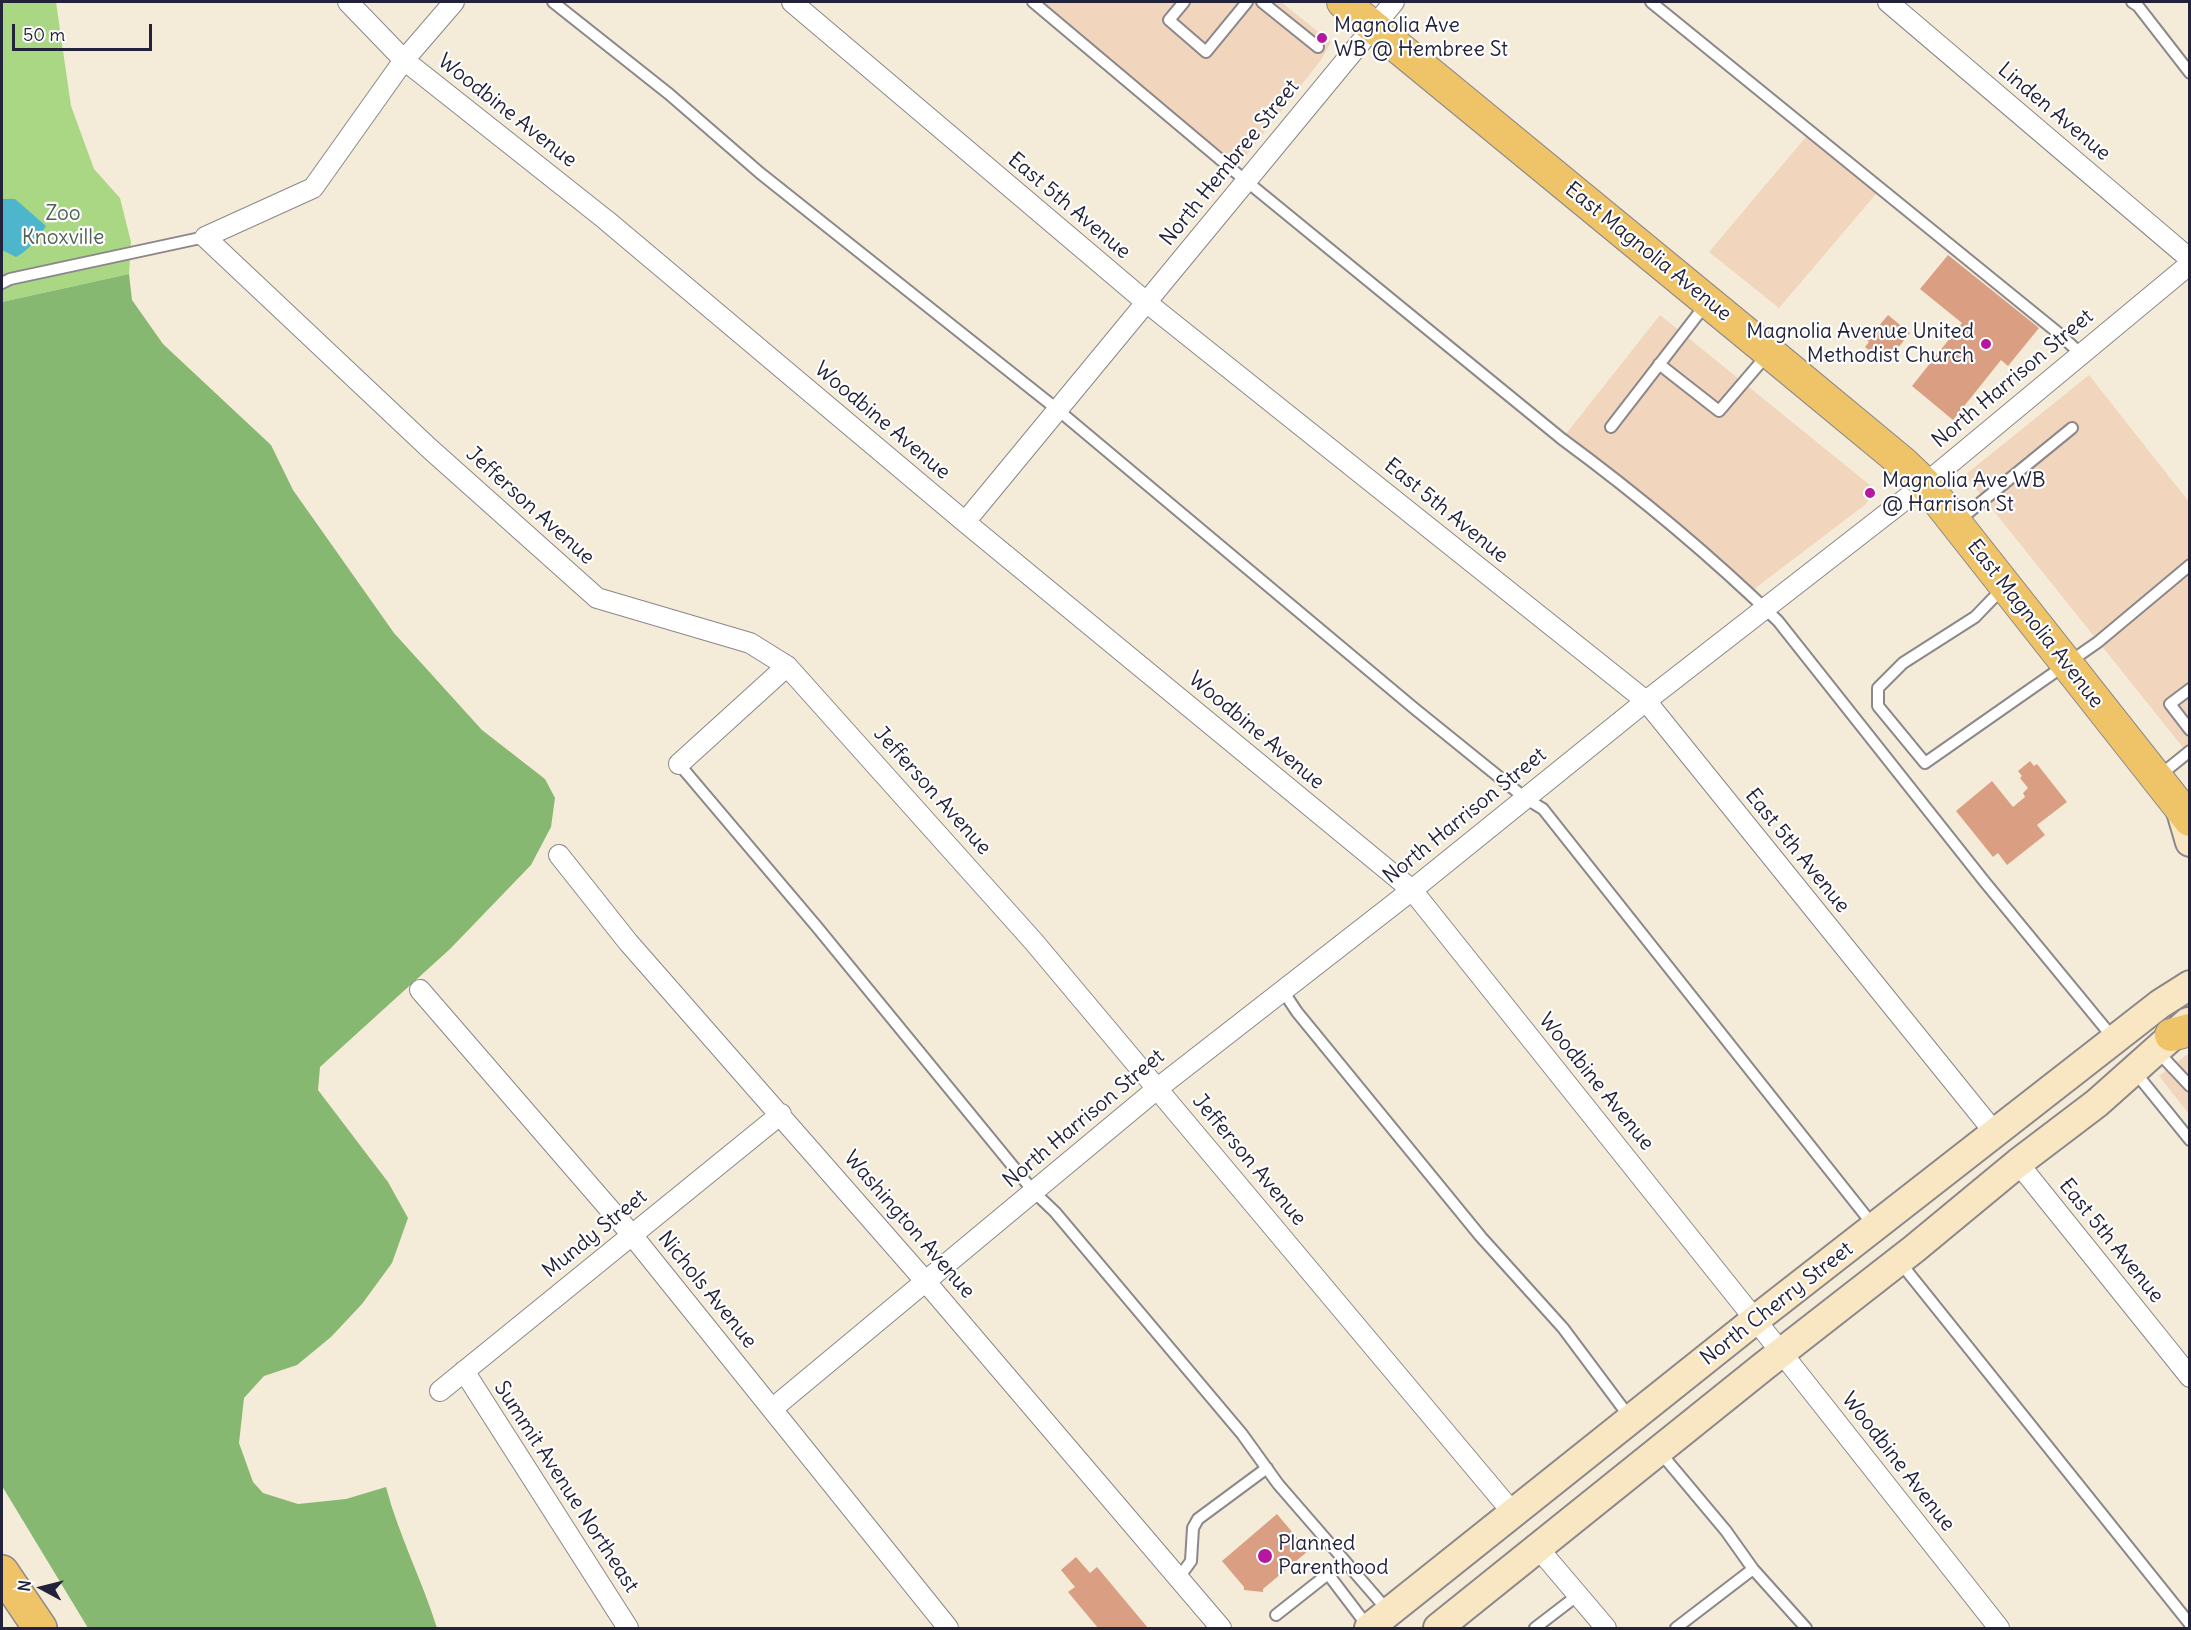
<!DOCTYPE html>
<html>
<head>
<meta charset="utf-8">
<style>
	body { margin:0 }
	#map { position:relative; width:2191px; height:1630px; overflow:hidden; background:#f4ecd8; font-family:Delius,sans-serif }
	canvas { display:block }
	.frame { position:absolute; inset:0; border:3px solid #22223b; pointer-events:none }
	.north { position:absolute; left:12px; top:1558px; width:60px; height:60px; -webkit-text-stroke:4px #fff; paint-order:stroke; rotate:277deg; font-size:16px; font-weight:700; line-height:24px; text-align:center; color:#22223b }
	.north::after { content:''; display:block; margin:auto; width:21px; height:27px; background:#22223b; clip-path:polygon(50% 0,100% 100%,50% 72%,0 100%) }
	.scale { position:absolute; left:12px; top:24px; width:140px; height:27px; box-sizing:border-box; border:3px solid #22223b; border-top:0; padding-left:8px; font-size:18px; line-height:21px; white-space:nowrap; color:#22223b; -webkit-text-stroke:4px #fff; paint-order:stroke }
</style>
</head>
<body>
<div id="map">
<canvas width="2191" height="1630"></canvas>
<div class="frame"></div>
<div class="north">N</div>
<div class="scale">50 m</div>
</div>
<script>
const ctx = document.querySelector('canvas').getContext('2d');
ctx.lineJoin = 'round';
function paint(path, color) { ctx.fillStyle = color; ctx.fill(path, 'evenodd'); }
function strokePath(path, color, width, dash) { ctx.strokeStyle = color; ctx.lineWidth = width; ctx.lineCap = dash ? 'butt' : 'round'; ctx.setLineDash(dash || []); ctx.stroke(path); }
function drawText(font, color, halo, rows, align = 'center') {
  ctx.font = font + ' Delius,sans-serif'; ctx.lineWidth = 4.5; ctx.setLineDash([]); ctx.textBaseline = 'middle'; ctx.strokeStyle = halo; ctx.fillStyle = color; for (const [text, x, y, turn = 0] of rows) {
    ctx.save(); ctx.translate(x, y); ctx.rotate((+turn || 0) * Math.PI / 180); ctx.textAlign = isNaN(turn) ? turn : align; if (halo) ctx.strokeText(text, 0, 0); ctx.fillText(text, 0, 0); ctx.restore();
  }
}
paint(new Path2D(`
	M 1033,2 L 1281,2 L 1331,42 L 1321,60 L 1234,171 Z
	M 1811,131 L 1881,188 L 1779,308 L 1709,252 Z
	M 1660,315 L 1871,486 L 1873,493 L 1866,504 L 1749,593 L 1562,439 Z
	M 2089,375 L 2189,502 L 2189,755 L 1965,475 Z
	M 2189,1053 L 2189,1114 L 2159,1076 Z`), '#f1d5bd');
paint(new Path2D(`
	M 2,2 L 56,2 L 71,106 L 94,169 L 120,198 L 131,242 L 129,274 L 2,302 Z`), '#aad784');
paint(new Path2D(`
	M 129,274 L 132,300 L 163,344 L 271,445 L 293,490 L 394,633 L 482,730 L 545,779 L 555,798 L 551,827 L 531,865 L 450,949 L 320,1067 L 318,1090 L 388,1182 L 408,1218 L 392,1263 L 362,1304 L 331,1337 L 297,1365 L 264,1376 L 244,1398 L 239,1443 L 253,1482 L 263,1493 L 298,1504 L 346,1499 L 386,1487 C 399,1536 422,1580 437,1628 L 88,1628 L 2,1486 L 2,302 Z`), '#87b872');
paint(new Path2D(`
	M 2,199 L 15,199 L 46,226 C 37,239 29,250 16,257 L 2,250 Z`), '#4db6cc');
paint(new Path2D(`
	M 1948,255 L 2039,328 L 2008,366 L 2001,360 L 1953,420 L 1912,386 L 1962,323 L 1920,289 Z
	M 1888,315 L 1910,333 L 1889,359 L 1885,355 L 1881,360 L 1865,347 L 1869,342 L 1867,340 Z
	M 2030,761 L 2034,766 L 2037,764 L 2067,802 L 2037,825 L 2045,835 L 2007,865 L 1998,853 L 1993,857 L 1956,811 L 1992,781 L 2013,807 L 2025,797 L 2023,793 L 2028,788 L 2020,778 L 2022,776 L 2018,771 Z
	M 1277,1514 L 1308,1551 L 1263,1589 L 1263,1592 L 1244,1590 L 1244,1587 L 1222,1561 Z
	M 1076,1557 L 1090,1573 L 1097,1567 L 1148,1628 L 1098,1628 L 1068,1592 L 1075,1587 L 1061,1570 Z`), '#da9f82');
const service = new Path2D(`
	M 553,2 L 669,94 L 760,173 L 1058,410 L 1415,709 L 1525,798 L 1543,809 L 1873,1225
	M 1033,2 L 1234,171 L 1562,439 C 1638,495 1711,556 1778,621 L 1984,881 L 2114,1039
	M 1184,2 L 1169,20 L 1206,52 L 1247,2
	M 1262,2 L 1318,47
	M 1651,2 L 2057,332 L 2081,354
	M 2132,2 L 2138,6 L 2190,73
	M 2,283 L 10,279 L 205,237
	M 1659,364 L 1719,411 L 1767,355
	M 1611,427 L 1706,304
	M 1958,521 L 2072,428
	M 2003,588 L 1975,617 L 1903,663 L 1878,688 L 1878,706 L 1925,763 L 2098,642 L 2190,565
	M 2190,689 L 2170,704 L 2190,730
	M 679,764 L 817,927 L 1034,1192 L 1055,1212 L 1242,1434 L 1278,1484 L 1389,1612
	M 2159,776 L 2190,751
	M 1283,991 L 1297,1012 L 1481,1237 L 1563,1328 L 1631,1419
	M 2158,1052 L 2190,1086
	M 2135,1072 L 2190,1140
	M 1899,1261 L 2190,1624
	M 1659,1451 L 1726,1531 L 1753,1569 L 1806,1628
	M 1178,1579 L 1191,1561 L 1193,1528 L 1198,1519 L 1267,1468
	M 1276,1615 L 1328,1574 L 1369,1628
	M 1535,1628 L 1578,1595
	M 1676,1628 L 1753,1569`);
const minor = new Path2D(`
	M 348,2 L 404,60 L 606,220 L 965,522 L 1412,890 L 1781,1352 L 1999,1628
	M 454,2 L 404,60 L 313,188 L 205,237 L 429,448 L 597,598 L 750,643 L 787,666 L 1034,942 L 1513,1513
	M 792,2 L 1146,302 L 1646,701 L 1995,1133
	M 1888,2 L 2190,259
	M 965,522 L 1394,2
	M 679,764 L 787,666
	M 559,855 L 628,942 L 926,1282 L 1221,1628
	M 420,990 L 632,1235 L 948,1628
	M 2018,1163 L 2190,1377
	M 464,1371 L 628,1628
	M 440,1391 L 781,1114
	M 772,1409 L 1158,1088 L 1412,890 L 1646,701 L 1925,484 L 2190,264
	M 1538,1548 L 1606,1628`);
const secondary = new Path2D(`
	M 2180,808 L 2190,842
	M 1369,1628 L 1755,1320 L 2160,1004 L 2190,985
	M 1438,1628 L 1764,1366 L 1914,1249 L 2018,1163 L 2097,1103 L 2188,1022`);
const primary = new Path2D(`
	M 1343,2 L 1769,352 L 1902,462 L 1925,484 L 2190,820
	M 2171,1035 L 2190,1030`);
const motorway = new Path2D(`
	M 2,1572 L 40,1628`);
strokePath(service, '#8b878a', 14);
strokePath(minor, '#8b878a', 22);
strokePath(secondary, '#8b878a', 32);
strokePath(primary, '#8b878a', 34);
strokePath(motorway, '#8b878a', 36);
strokePath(service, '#fff', 10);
strokePath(minor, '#fff', 20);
strokePath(secondary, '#f9e7c3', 28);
strokePath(primary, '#efc469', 32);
strokePath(motorway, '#efc469', 33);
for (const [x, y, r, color] of [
	[1322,38,6,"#b5179e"],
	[1986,344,6,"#b5179e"],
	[1870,493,6,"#b5179e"],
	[1265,1556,8,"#b5179e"]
]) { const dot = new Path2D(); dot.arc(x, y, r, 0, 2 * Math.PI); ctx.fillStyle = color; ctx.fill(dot); strokePath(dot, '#fff', 2); }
drawText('21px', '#22223b', '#fff', [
	["Magnolia Ave",1334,26],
	["WB @ Hembree St",1334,50],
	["Magnolia Avenue United",1974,332,"right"],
	["Methodist Church",1974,356,"right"],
	["Magnolia Ave WB",1882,481],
	["@ Harrison St",1882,505],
	["Planned",1278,1544],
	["Parenthood",1278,1568]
], 'left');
drawText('21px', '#22223b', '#fff', [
	["Woodbine Avenue",507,111,38],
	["Linden Avenue",2054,112,40],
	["North Hembree Street",1230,163,-51],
	["East 5th Avenue",1069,206,40],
	["East Magnolia Avenue",1648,252,39],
	["North Harrison Street",2013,379,-40],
	["Woodbine Avenue",882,421,40],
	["Jefferson Avenue",530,506,42],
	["East 5th Avenue",1446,511,39],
	["East Magnolia Avenue",2035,624,52],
	["Woodbine Avenue",1256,731,40],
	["Jefferson Avenue",932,791,48],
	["North Harrison Street",1465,816,-39],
	["East 5th Avenue",1797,851,51],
	["Woodbine Avenue",1596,1082,51],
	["North Harrison Street",1084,1119,-40],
	["Jefferson Avenue",1249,1160,50],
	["Washington Avenue",909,1225,49],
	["Mundy Street",595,1234,-39],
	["East 5th Avenue",2111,1241,51],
	["Nichols Avenue",707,1290,51],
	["North Cherry Street",1777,1304,-38],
	["Woodbine Avenue",1898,1462,52],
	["Summit Avenue Northeast",566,1487,57]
]);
drawText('21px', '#526155', '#fff', [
	["Zoo",63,214],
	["Knoxville",63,238]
]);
</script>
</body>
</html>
